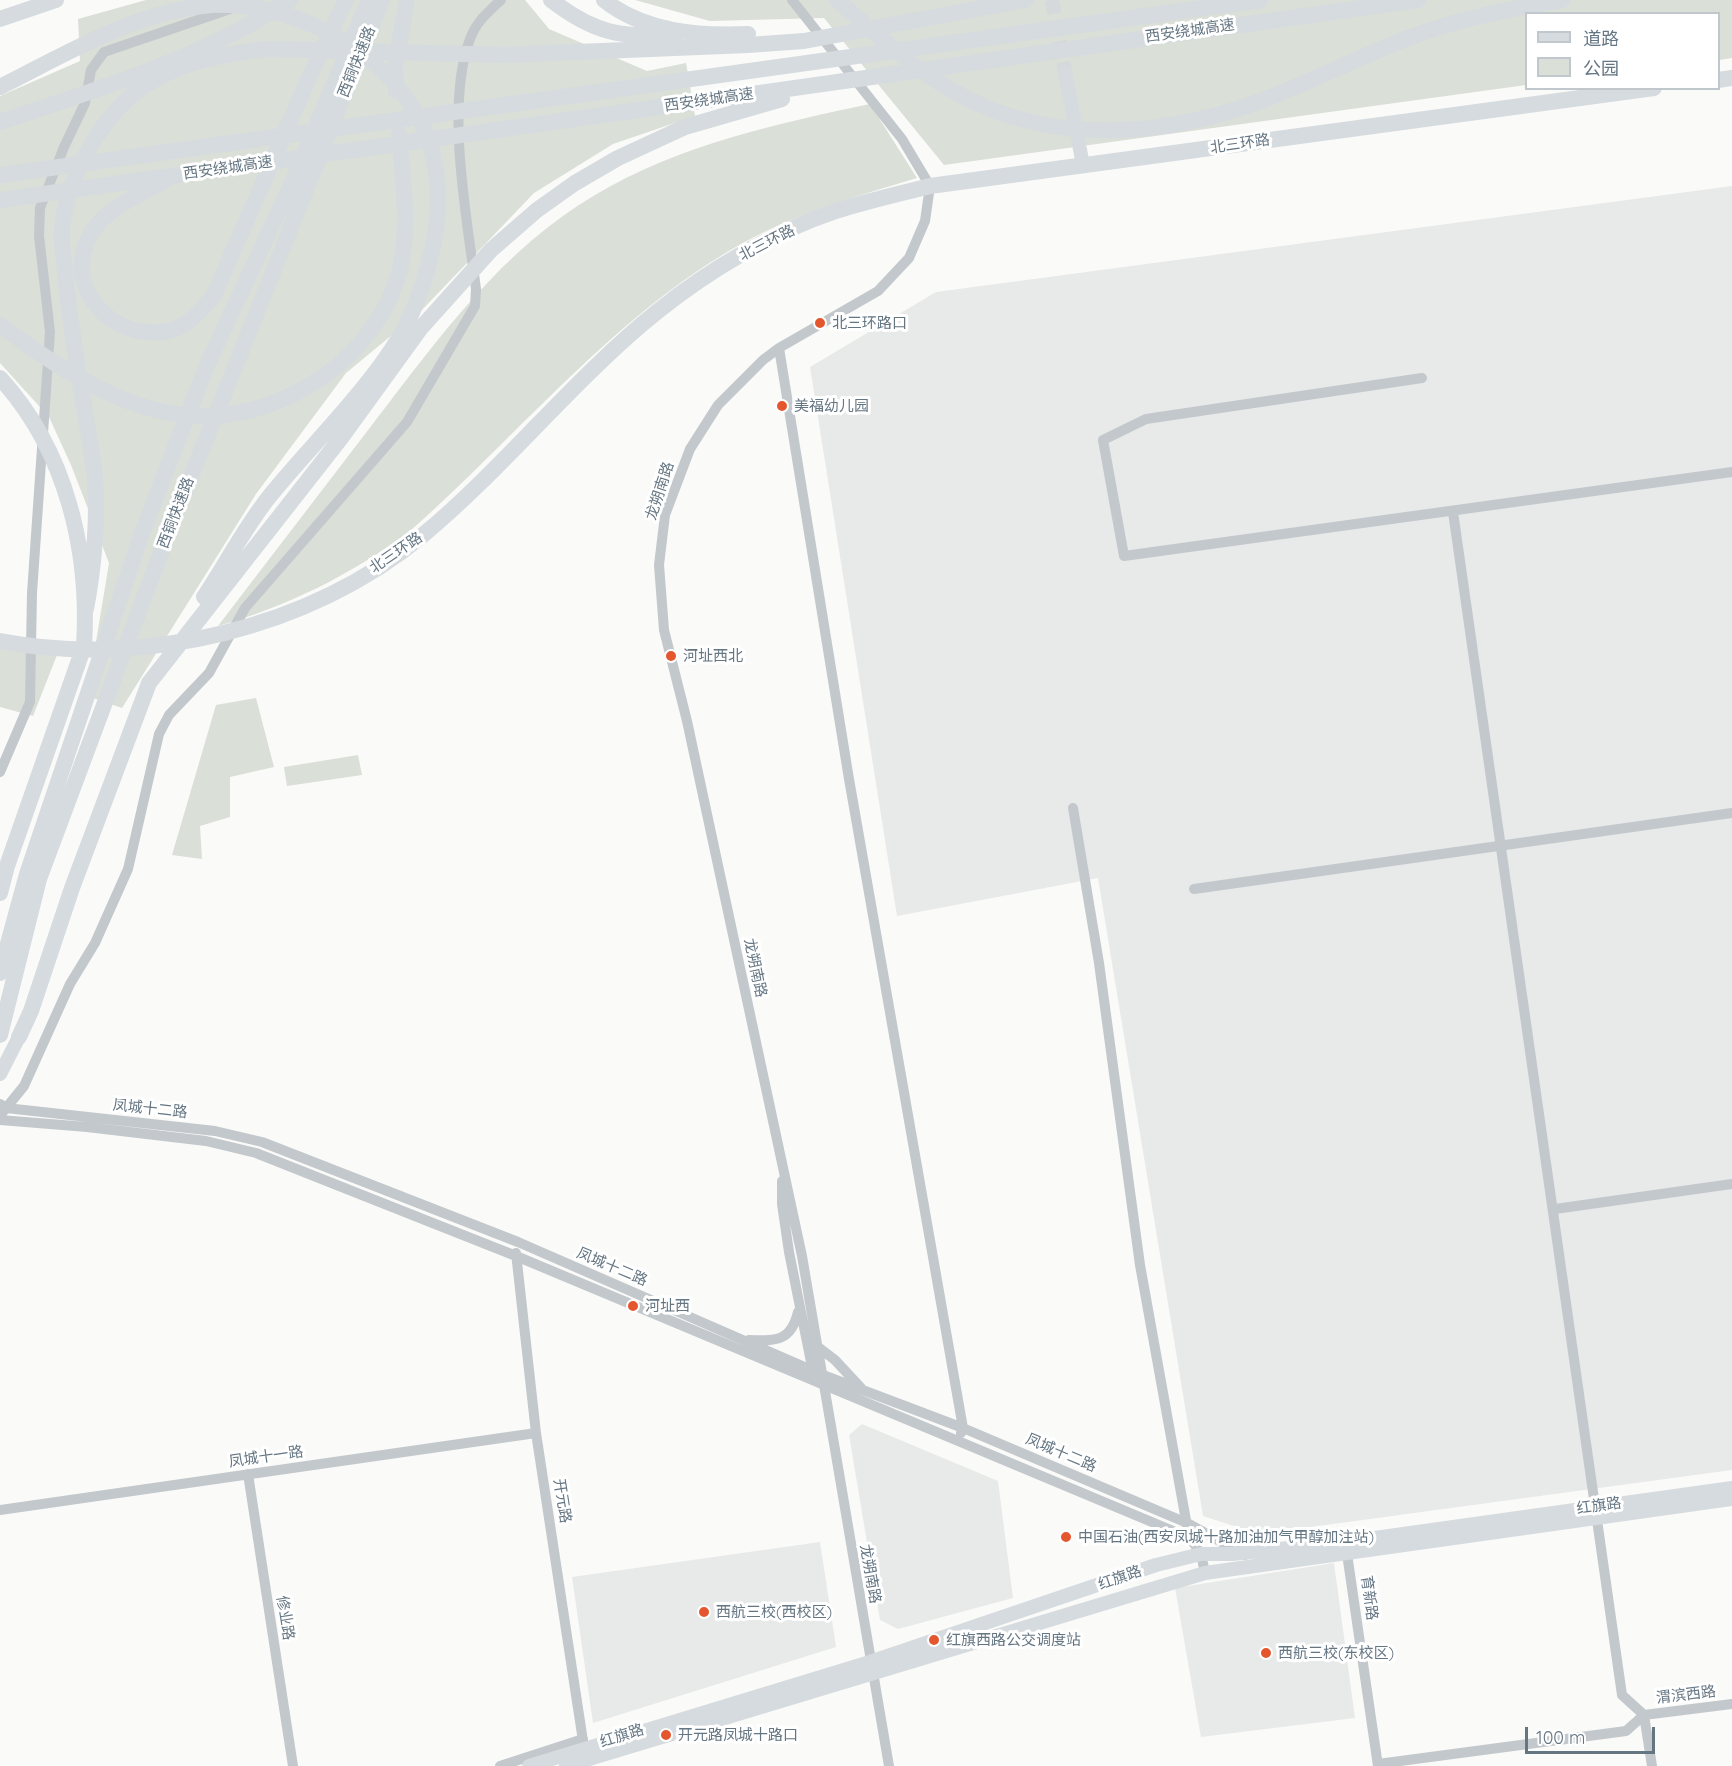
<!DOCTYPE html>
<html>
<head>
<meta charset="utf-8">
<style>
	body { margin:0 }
	#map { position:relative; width:1732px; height:1766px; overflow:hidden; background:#fafaf8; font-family:Quicksand,"Noto Sans SC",sans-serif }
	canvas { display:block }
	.legend { position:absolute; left:1525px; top:12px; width:195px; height:78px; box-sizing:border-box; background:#fff; border:2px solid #c1c8cd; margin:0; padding:8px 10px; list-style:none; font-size:18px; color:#657683 }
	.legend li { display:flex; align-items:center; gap:12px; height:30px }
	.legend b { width:30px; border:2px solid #c1c8cd }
	.scale { position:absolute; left:1525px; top:1727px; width:130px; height:27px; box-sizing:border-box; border:3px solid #657683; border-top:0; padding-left:8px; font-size:18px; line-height:21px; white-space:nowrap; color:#657683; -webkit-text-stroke:4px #fff; paint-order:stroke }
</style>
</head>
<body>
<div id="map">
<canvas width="1732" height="1766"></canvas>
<ul class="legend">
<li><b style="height:8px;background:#d6dbdf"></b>道路</li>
<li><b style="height:16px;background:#dadfd7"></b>公园</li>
</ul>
<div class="scale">100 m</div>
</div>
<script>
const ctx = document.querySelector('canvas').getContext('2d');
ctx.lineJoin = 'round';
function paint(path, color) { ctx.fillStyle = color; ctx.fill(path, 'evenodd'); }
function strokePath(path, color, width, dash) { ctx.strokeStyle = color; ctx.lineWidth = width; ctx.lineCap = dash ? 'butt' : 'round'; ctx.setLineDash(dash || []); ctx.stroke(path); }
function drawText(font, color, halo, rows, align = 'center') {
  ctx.font = font + ' Quicksand,"Noto Sans SC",sans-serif'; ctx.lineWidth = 6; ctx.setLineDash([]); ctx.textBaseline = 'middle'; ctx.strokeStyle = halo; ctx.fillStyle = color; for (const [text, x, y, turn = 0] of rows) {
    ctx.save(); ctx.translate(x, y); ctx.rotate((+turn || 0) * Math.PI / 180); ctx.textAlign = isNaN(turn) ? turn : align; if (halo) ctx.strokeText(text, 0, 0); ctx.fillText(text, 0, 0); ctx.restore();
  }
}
paint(new Path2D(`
	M 1732,186 L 1732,1470 L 1259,1534 L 1203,1516 L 1098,878 L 897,916 L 810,367 L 936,292 Z
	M 862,1424 L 998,1481 L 1013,1598 L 898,1629 L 880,1620 L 849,1435 Z
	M 820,1542 L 836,1647 L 593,1723 L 572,1577 Z
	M 1334,1563 L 1355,1718 L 1201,1737 L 1175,1588 Z`), '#e8e9e9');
paint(new Path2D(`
	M 146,0 L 525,0 L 549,29 L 647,71 L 686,63 L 695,116 L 613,144 L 534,193 L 421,311 L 346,373 L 256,494 L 122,708 L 87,696 L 109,563 L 71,465 L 49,417 L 0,363 L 0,96 L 80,61 L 78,19 Z
	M 635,0 L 1732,0 L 1732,58 L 1719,60 L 1718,14 L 1526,14 L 1526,85 L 944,165 L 824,18 L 710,21 Z
	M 870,104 L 917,178 C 858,196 797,213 743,243 C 618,311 515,439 408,533 C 350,575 286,607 218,626 C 271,556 325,487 378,417 C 442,334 503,249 595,195 C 679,145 775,124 870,104 Z
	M 0,648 L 57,655 L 33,716 L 0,707 Z
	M 256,698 L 274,767 L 230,777 L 230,817 L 200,826 L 202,859 L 172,855 L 216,705 Z
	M 358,755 L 362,775 L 287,786 L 284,767 Z`), '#dadfd7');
strokePath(new Path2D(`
	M 1052,0 L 1065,72`), '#d5d9db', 14, [14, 7]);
strokePath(new Path2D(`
	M 792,0 L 902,139 L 930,186 L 925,221 L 909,258 L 878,291 L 779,348 L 763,360 L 718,405 L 690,449 L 665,515 L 659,565 L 664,630 L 687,721 L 802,1256 L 889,1766
	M 779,348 L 849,779 L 963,1428 L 961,1433
	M 1422,378 L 1146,419 L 1103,440 L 1124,556 L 1732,472
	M 1453,512 L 1622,1695 L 1644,1715 L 1652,1766
	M 0,772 L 30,702 L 32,593 L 50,332 L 39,236 L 40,208 L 64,147 L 85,103 L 91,70 L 104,52 L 230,9
	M 1073,808 L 1099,963 L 1140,1265 L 1187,1526
	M 1194,889 L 1732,813
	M 0,1104 L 6,1108 L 215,1131 L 262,1142 L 518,1242 L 823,1375 L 963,1428 L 1187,1523 L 1245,1555
	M 2,1113 L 24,1086 L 70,984 L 95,943 L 128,869 L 159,734 L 169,715 L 209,673 L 245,608 L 407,422 L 475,306 L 476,289 C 467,219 445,105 470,39 C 476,22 488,12 501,0
	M 0,1120 L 87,1127 L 206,1141 L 256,1153 L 516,1256 L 1190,1538 L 1201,1554 L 1205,1573
	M 782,1181 L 782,1204 L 789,1252 L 813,1372
	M 1555,1209 L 1732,1184
	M 516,1253 L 536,1433 L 585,1754
	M 749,1340 C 775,1341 791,1342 798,1312
	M 818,1347 L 835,1360 L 861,1388
	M 248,1474 L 293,1766
	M 0,1510 L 536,1433
	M 1346,1547 L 1378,1766
	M 1378,1764 L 1626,1731 L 1644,1715 L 1732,1704
	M 500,1766 L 583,1739`), '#c3c8cc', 10);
strokePath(new Path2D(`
	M 1065,72 L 1083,165
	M 0,1074 L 19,1037
	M 529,1766 L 870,1662 L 1156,1565 L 1201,1554 L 1232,1554 L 1346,1542 L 1732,1488
	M 566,1766 L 1205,1573 L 1732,1499`), '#d6dbdf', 14);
strokePath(new Path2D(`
	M 551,0 C 595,34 620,37 675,36
	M 604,0 C 644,32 698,36 748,34
	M 837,0 C 882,39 926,82 983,106 C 1073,145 1177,133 1266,99 C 1314,80 1360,57 1408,38 C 1457,19 1510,9 1562,0
	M 0,19 L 56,0
	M 1718,80 L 1732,78
	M 0,87 C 68,53 134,12 211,5 C 302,0 412,64 433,156 C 445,207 433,261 414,308 C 389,371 313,442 269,497 C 245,527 226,564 204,597
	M 396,91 L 395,65 L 407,0
	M 0,122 C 98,89 203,58 290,0
	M 0,175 L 1260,0
	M 166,180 C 143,193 114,205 97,225 C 53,279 112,349 175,329 C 190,324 202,308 213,297 L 312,71 L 346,0
	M 0,200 L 1418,0
	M 0,325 C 97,397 194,454 310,385 C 348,363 381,325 396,283 C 412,237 403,182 399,134
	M 0,378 C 66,450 90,551 84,646 L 7,866 L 0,893
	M 86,609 C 94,567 99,512 94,469 C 85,406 72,345 66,281 C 65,265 61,247 62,231 C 65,178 105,108 152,81 C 188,60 228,53 269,49 L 504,55 L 748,45 L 804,41 L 1026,0
	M 0,641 C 143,668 310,629 423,535 C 506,466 573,379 658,311 C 709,270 773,232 836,211 C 867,201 899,194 930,186 L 1654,88
	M 0,973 L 27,874 L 142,533 L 207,365 L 293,181 L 369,0
	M 0,1035 L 39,879 L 166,539 L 382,0
	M 19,1037 L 31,1011 L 72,888 L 149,683 L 341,438 L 420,329 L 491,250 L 537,210 L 575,183 L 618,158 L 685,127 L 782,99`), '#d6dbdf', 16);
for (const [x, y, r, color] of [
	[820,323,6,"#e4572e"],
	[782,406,6,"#e4572e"],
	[671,656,6,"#e4572e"],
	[633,1306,6,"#e4572e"],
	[1066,1537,6,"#e4572e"],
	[704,1612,6,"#e4572e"],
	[934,1640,6,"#e4572e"],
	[1266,1653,6,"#e4572e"],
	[666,1735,6,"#e4572e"]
]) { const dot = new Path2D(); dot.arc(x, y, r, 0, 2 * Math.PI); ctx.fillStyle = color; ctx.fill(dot); strokePath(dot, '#fff', 2); }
drawText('15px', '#657683', '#fff', [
	["西安绕城高速",1190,31,-8],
	["西铜快速路",357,62,-68],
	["西安绕城高速",709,100,-8],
	["北三环路",1240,144,-8],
	["西安绕城高速",228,168,-8],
	["北三环路",767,243,-27],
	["龙朔南路",660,491,-72],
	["西铜快速路",176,513,-69],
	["北三环路",396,553,-34],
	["龙朔南路",755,968,78],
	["凤城十二路",150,1109,6],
	["凤城十二路",612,1267,23],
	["凤城十二路",1061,1453,23],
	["凤城十一路",266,1457,-8],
	["开元路",562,1501,81],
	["红旗路",1599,1506,-8],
	["龙朔南路",870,1574,80],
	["红旗路",1120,1578,-19],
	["育新路",1369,1598,82],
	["修业路",285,1618,81],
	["渭滨西路",1686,1695,-7],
	["红旗路",622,1736,-17]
]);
drawText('15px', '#657683', '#fff', [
	["北三环路口",832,323],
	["美福幼儿园",794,406],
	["河址西北",683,656],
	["河址西",645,1306],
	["中国石油(西安凤城十路加油加气甲醇加注站)",1078,1537],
	["西航三校(西校区)",716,1612],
	["红旗西路公交调度站",946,1640],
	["西航三校(东校区)",1278,1653],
	["开元路凤城十路口",678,1735]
], 'left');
</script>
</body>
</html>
